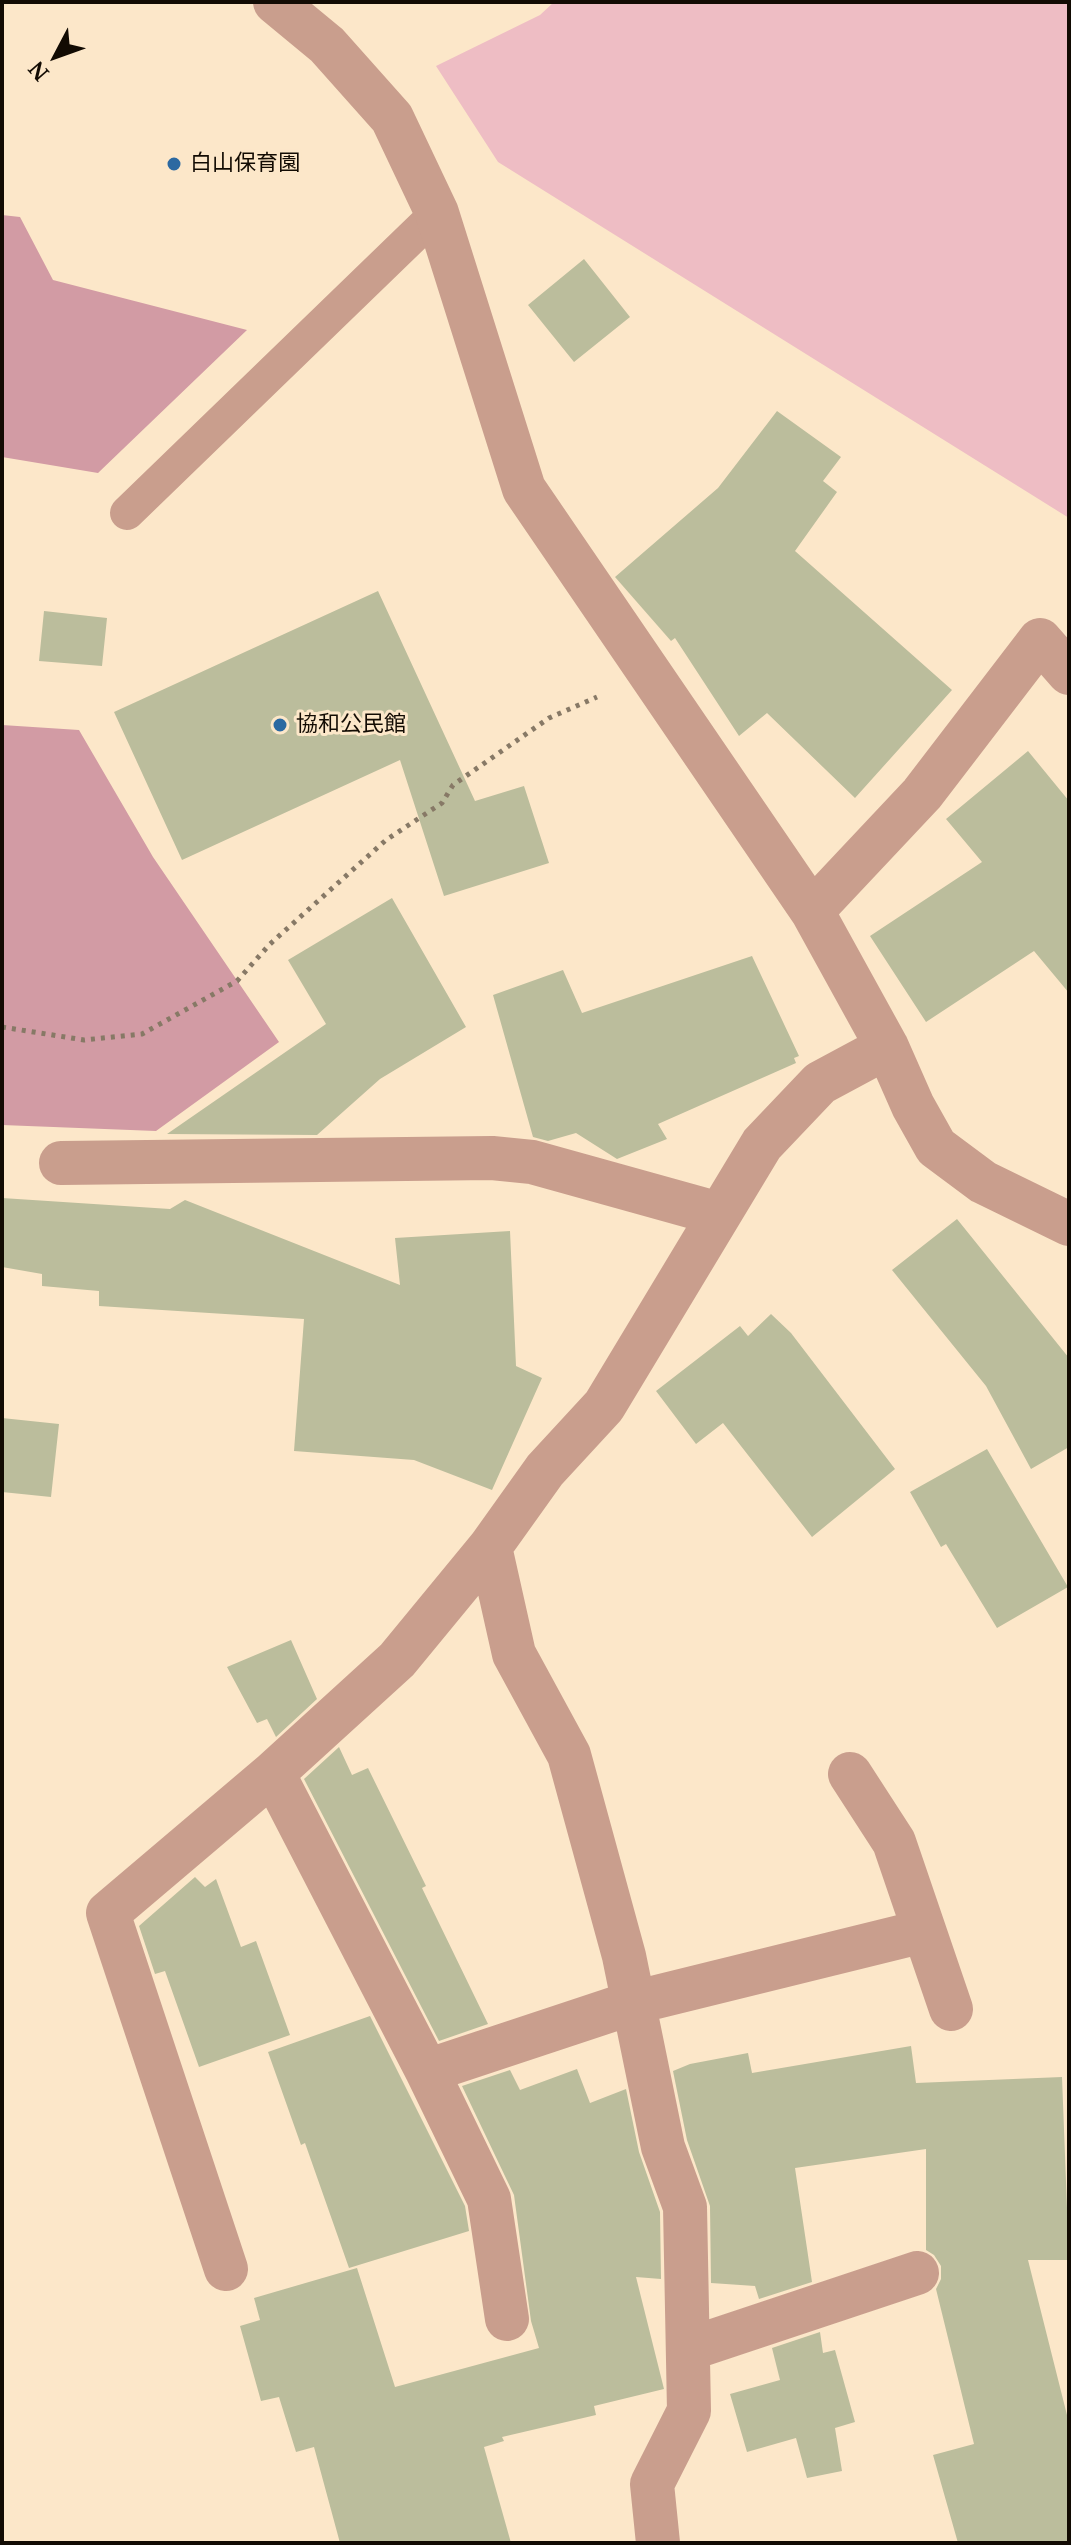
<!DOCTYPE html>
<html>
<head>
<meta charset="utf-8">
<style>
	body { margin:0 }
	#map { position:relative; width:1071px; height:2545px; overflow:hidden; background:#fce7c9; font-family:"Noto Serif",serif }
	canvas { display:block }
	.frame { position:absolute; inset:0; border:4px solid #120b03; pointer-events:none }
	.north { position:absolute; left:16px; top:16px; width:80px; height:80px; -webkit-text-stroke:6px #fce7c9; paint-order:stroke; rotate:229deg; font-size:22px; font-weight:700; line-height:32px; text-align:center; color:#120b03 }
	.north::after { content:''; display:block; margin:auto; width:28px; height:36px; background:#120b03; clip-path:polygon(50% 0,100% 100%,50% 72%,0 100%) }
</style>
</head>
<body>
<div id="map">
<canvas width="1071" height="2545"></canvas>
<div class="frame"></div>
<div class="north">N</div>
</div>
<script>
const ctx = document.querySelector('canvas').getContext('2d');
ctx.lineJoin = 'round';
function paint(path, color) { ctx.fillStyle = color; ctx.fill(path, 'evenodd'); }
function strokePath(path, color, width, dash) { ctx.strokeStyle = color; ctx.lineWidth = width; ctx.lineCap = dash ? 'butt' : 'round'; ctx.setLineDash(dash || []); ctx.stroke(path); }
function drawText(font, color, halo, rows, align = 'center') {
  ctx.font = font + ' "Noto Serif","Noto Sans JP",serif'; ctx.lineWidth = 6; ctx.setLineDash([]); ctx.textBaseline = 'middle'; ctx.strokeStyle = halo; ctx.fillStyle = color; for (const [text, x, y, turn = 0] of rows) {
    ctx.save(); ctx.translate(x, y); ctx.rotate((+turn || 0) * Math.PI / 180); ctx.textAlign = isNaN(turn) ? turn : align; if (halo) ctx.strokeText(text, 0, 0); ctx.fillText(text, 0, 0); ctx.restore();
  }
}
paint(new Path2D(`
	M 554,2 L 1069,2 L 1069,518 L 498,162 L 436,66 L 540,15 Z`), '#eebdc4');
paint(new Path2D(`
	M 2,215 L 20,217 L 53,280 L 247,330 L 98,473 L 2,457 Z
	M 2,725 L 79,730 L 153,857 L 279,1042 L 156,1131 L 2,1125 Z`), '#d29ba4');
paint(new Path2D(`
	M 584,259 L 630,317 L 574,362 L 528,305 Z
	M 777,411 L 841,457 L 823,481 L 837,492 L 795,551 L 952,690 L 855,798 L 767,713 L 739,736 L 675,638 L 671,641 L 615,577 L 718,488 Z
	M 378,591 L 475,801 L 524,786 L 549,863 L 444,896 L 400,760 L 182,860 L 114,712 Z
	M 44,611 L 107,618 L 102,666 L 39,661 Z
	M 1028,751 L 1069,801 L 1069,993 L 1034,951 L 926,1022 L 870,936 L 982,862 L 946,819 Z
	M 392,898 L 466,1027 L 380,1079 L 317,1135 L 167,1134 L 326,1024 L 288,960 Z
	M 752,956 L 799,1056 L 794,1058 L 796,1063 L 658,1124 L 667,1139 L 617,1159 L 576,1133 L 548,1141 L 533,1137 L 493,995 L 563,970 L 582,1013 Z
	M 2,1198 L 170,1209 L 185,1200 L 400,1285 L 395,1238 L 510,1231 L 516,1366 L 542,1378 L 492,1490 L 414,1460 L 294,1451 L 304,1319 L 99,1306 L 99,1291 L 42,1286 L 42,1274 L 2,1267 Z
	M 957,1219 L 1069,1358 L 1069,1447 L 1031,1469 L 986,1386 L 892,1270 Z
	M 771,1314 L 791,1333 L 895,1469 L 812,1537 L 723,1423 L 696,1444 L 656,1391 L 740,1326 L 748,1336 Z
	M 2,1418 L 59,1424 L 51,1497 L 2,1492 Z
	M 987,1449 L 1068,1587 L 997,1628 L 946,1544 L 941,1547 L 910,1492 Z
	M 291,1640 L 317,1699 L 276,1737 L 267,1719 L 257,1723 L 227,1667 Z
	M 339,1747 L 352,1775 L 368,1768 L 426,1886 L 422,1888 L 488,2024 L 439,2041 L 304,1779 Z
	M 195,1877 L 205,1887 L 216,1879 L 241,1947 L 256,1941 L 290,2035 L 199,2067 L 165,1971 L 155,1974 L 139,1926 Z
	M 370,2016 L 465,2206 L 469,2231 L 349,2268 L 305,2143 L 301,2145 L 268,2052 Z
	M 911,2046 L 916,2083 L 1062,2077 L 1069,2260 L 1028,2260 L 1069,2423 L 1069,2543 L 958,2543 L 933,2455 L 974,2444 L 936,2289 L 941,2279 L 941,2266 L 934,2255 L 926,2250 L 926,2149 L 795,2168 L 812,2282 L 759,2299 L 755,2286 L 711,2283 L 710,2206 L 687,2140 L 673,2071 L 690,2064 L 748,2053 L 752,2073 Z
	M 577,2069 L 590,2103 L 626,2089 L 639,2152 L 660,2212 L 661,2279 L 636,2277 L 664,2389 L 594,2406 L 596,2415 L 502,2437 L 504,2441 L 484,2447 L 511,2543 L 340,2543 L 314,2447 L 296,2452 L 279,2397 L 261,2401 L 240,2326 L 260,2320 L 254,2298 L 357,2268 L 395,2387 L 539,2348 L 531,2321 L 514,2195 L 462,2086 L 510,2070 L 520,2090 Z
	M 820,2332 L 823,2353 L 835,2350 L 855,2422 L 835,2428 L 842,2471 L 807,2478 L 796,2438 L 747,2452 L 730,2394 L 780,2380 L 772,2348 Z`), '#bbbd9c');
strokePath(new Path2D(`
	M 2,1027 L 84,1040 L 142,1034 L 237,981 L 270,944 L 386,840 L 442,803 L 453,785 L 549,718 L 597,697`), '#877966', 5, [4, 6]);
strokePath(new Path2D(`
	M 127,513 L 437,213`), '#c99e8d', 34);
strokePath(new Path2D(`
	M 275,2 L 327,45 L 392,118 L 437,213 L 524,489 L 812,911 L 887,1047 L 913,1106 L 936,1147 L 983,1182 L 1069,1224
	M 812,911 L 922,794 L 1040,640 L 1069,673
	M 61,1163 L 492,1158 L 532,1162 L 719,1214
	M 490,1547 L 514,1654 L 569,1755 L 624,1956 L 663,2147 L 685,2207 L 689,2411 L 652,2484 L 658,2543
	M 273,1773 L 427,2071 L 489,2199 L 507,2319
	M 850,1774 L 894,1842 L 951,2009
	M 427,2071 L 632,2003 L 924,1931
	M 226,2269 L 108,1913 L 273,1773 L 397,1660 L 490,1547 L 545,1470 L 604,1406 L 762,1144 L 820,1083 L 887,1047
	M 689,2349 L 917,2273`), '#c99e8d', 44);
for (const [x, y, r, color] of [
	[174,164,8,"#2c69a1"],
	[280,725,8,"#2c69a1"]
]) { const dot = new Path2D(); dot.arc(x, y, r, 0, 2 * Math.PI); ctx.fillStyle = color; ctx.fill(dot); strokePath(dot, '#fce7c9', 3); }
drawText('22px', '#120b03', '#fce7c9', [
	["白山保育園",190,164],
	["協和公民館",296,725]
], 'left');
</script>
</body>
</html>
